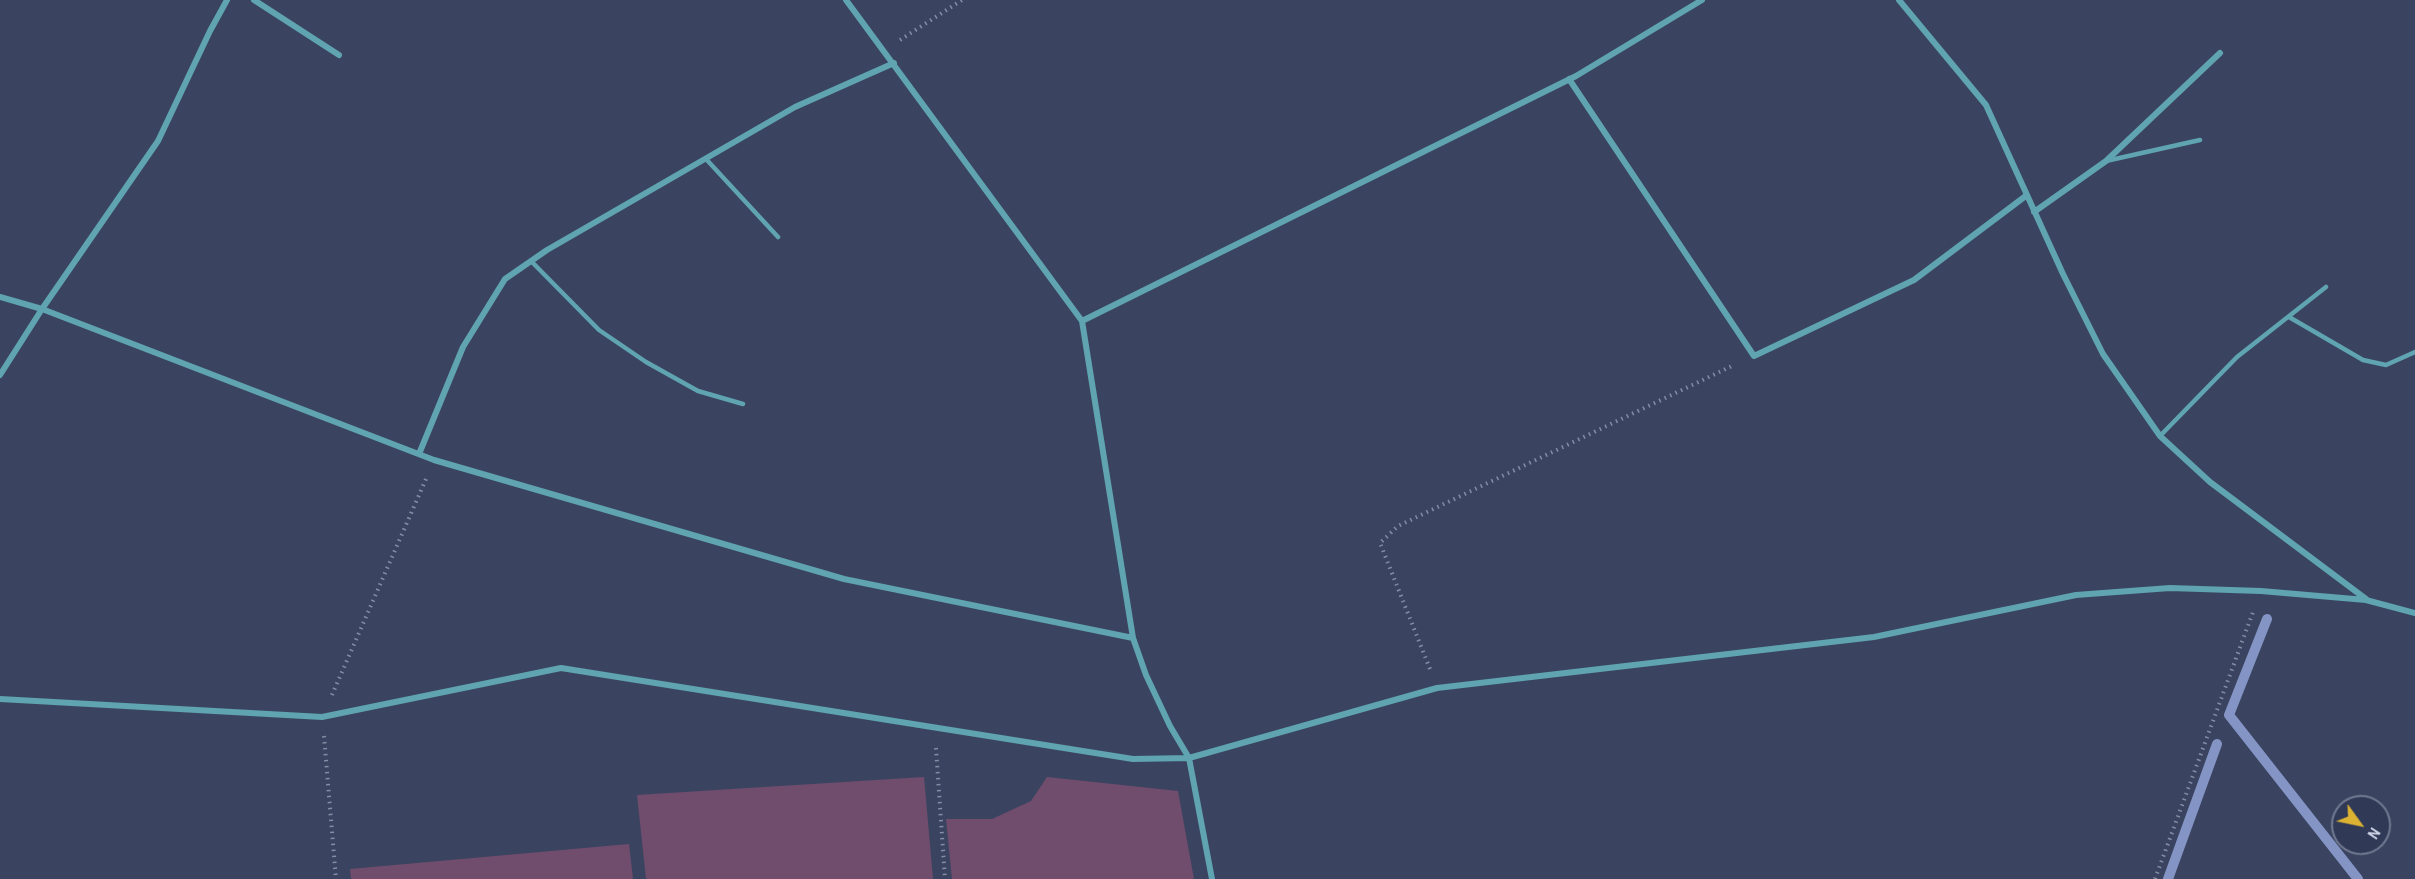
<!DOCTYPE html>
<html>
<head>
<meta charset="utf-8">
<style>
	body { margin:0 }
	#map { position:relative; width:2415px; height:879px; overflow:hidden; background:#3a4460; font-family:"Archivo Narrow",sans-serif }
	canvas { display:block }
	.north { position:absolute; left:2331px; top:795px; width:60px; height:60px; box-sizing:border-box; background:#303955; border:2px solid #717991; border-radius:50%; rotate:123deg; font-size:16px; font-weight:700; line-height:24px; text-align:center; color:#d2d8ea }
	.north::after { content:''; display:block; margin:auto; width:21px; height:27px; background:#dcb233; clip-path:polygon(50% 0,100% 100%,50% 72%,0 100%) }
</style>
</head>
<body>
<div id="map">
<canvas width="2415" height="879"></canvas>
<div class="north">N</div>
</div>
<script>
const ctx = document.querySelector('canvas').getContext('2d');
ctx.lineJoin = 'round';
function paint(path, color) { ctx.fillStyle = color; ctx.fill(path, 'evenodd'); }
function strokePath(path, color, width, dash) { ctx.strokeStyle = color; ctx.lineWidth = width; ctx.lineCap = dash ? 'butt' : 'round'; ctx.setLineDash(dash || []); ctx.stroke(path); }
paint(new Path2D(`
	M 924,777 L 933,879 L 646,879 L 637,795 Z
	M 1047,777 L 1178,791 L 1194,879 L 952,879 L 946,819 L 992,819 L 1031,801 Z
	M 629,844 L 633,879 L 351,879 L 350,869 Z`), '#704c6d');
strokePath(new Path2D(`
	M 2267,619 L 2229,715 L 2358,879
	M 2168,879 L 2217,744`), '#8494c5', 10);
strokePath(new Path2D(`
	M 900,40 L 962,0
	M 1430,669 L 1380,543 L 1398,526 L 1734,365
	M 332,695 L 426,479
	M 324,736 L 336,879
	M 936,748 L 945,879
	M 2155,879 L 2253,612`), '#858da4', 4, [1.5, 4.5]);
strokePath(new Path2D(`
	M 706,159 L 778,237
	M 2106,161 L 2200,140
	M 531,261 L 599,330 L 646,362 L 698,391 L 743,404
	M 2289,317 L 2363,360 L 2386,365 L 2415,352
	M 2160,436 L 2237,357 L 2326,287`), '#5fa4b0', 4.5);
strokePath(new Path2D(`
	M 254,0 L 339,55
	M 846,0 L 1082,321 L 1133,638 L 1146,675 L 1170,726 L 1189,758 L 1212,879
	M 1899,0 L 1986,105 L 2063,274 L 2103,354 L 2160,436 L 2210,482 L 2366,599
	M 1569,79 L 1754,356 L 1914,280 L 2027,195
	M 2034,212 L 2106,161 L 2220,53
	M 0,297 L 42,309 L 434,460 L 844,579 L 1133,638
	M 1082,321 L 1576,76 L 1702,0
	M 0,375 L 42,309 L 158,141 L 210,31 L 227,0
	M 419,454 L 463,347 L 505,279 L 547,250 L 795,107 L 894,63
	M 0,699 L 322,717 L 561,668 L 1133,759 L 1189,758 L 1437,688 L 1874,637 L 2076,595 L 2170,588 L 2261,591 L 2366,600 L 2415,613`), '#5fa4b0', 6);
</script>
</body>
</html>
